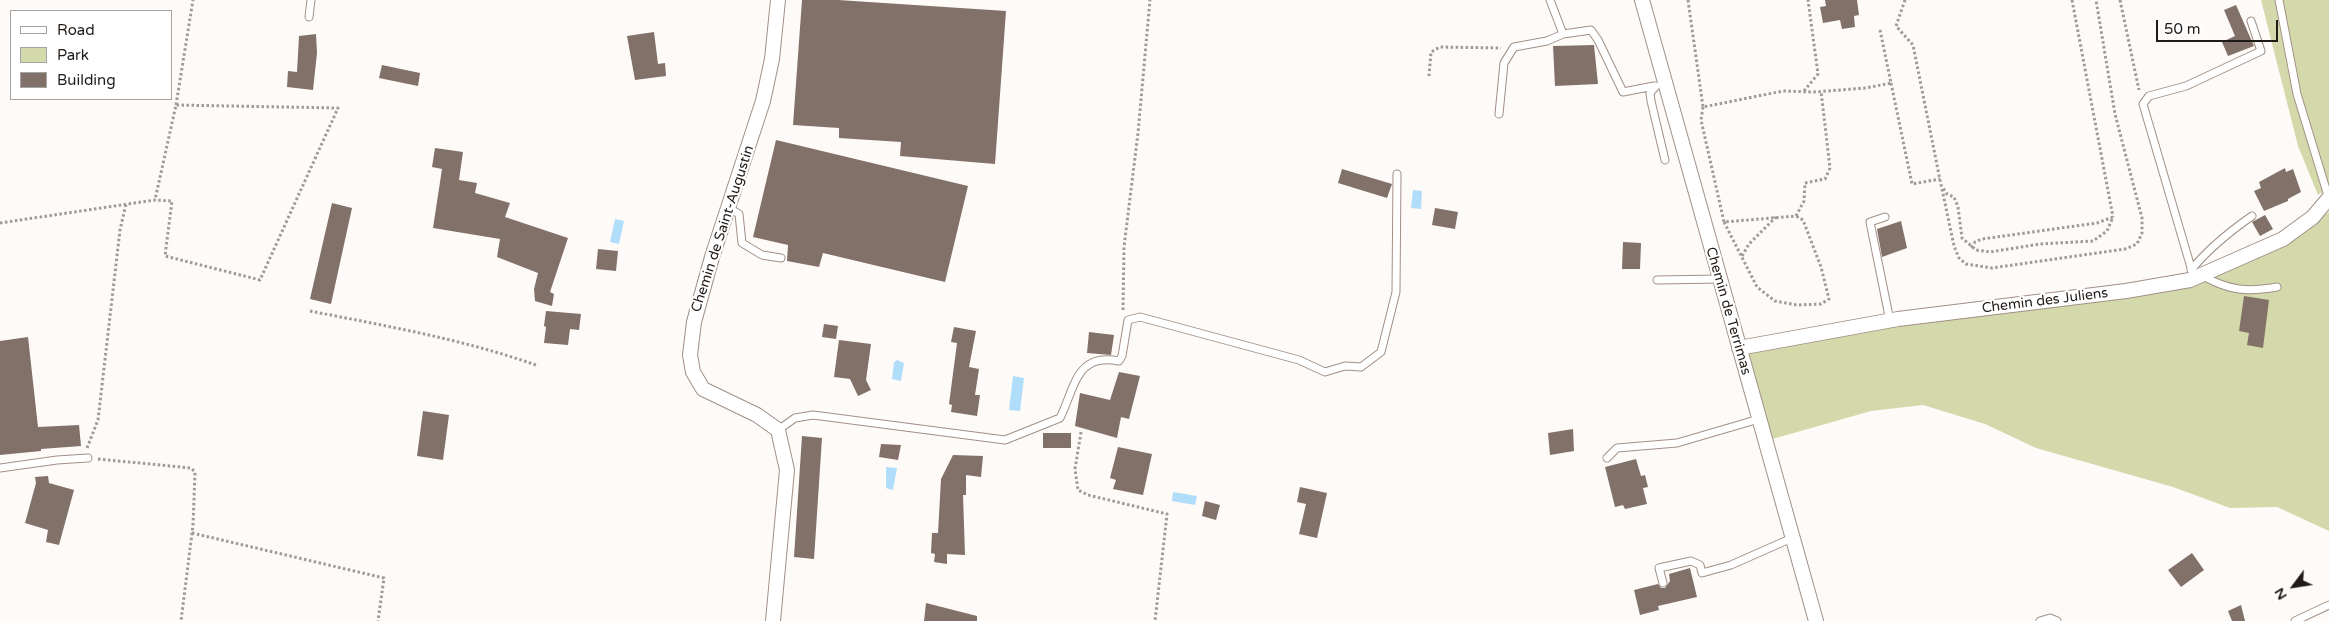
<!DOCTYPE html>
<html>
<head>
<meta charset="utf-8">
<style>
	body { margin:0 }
	#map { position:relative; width:2329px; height:621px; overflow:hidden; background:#fefaf8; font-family:"Varela Round",sans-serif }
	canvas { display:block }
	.legend { position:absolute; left:10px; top:10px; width:162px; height:90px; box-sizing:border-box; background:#fff; border:1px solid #a6a4a2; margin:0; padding:6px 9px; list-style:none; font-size:15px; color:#211b17 }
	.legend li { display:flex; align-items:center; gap:10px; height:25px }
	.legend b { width:25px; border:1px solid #a6a4a2 }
	.north { position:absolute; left:2269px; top:561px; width:50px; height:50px; -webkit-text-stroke:4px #fff; paint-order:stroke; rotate:239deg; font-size:14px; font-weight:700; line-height:20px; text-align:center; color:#211b17 }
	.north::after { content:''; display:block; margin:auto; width:18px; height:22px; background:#211b17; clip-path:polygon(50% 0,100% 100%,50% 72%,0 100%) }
	.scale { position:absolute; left:2156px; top:20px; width:122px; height:22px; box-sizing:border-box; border:2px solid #211b17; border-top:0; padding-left:6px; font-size:15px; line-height:18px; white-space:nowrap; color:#211b17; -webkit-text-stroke:4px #fff; paint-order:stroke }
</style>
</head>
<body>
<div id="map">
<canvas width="2329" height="621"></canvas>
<ul class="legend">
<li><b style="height:6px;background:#fff"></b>Road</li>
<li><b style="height:14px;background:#d4d9ac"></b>Park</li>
<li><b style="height:14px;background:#817168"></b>Building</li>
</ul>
<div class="north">N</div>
<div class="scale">50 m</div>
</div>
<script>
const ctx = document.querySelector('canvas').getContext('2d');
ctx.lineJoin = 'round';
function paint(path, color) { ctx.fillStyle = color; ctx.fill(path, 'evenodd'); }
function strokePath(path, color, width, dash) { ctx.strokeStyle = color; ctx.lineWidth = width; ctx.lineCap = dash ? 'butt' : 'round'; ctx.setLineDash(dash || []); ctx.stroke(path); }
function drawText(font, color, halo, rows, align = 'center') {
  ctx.font = font + ' "Varela Round",sans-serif'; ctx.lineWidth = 4.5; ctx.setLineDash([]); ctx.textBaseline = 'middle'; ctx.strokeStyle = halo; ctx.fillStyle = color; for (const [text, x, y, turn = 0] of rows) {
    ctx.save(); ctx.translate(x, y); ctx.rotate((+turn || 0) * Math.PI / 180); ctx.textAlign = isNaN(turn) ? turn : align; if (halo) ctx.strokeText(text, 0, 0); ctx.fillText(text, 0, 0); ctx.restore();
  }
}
paint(new Path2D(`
	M 2261,0 L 2329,0 L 2329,188 L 2318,195 L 2298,146 Z
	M 2329,212 L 2329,531 L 2277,507 L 2230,508 L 2173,487 L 2036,448 L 1985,424 L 1923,405 L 1871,411 L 1769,440 L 1745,350 L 1898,326 L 2157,293 L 2282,245 Z`), '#d4d9ac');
paint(new Path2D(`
	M 1413,190 L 1422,191 L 1421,209 L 1411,208 Z
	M 615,219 L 624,221 L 619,244 L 610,242 Z
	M 897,360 L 904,363 L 901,381 L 892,379 L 894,362 Z
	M 1013,376 L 1024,378 L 1020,411 L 1009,410 Z
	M 886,467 L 897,468 L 893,490 L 886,488 Z
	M 1173,492 L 1197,496 L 1195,505 L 1172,501 Z`), '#b0ddf9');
paint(new Path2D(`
	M 802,0 L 838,0 L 1006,11 L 995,164 L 900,156 L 901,142 L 839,138 L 839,128 L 793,125 Z
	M 1825,0 L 1857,0 L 1859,15 L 1854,16 L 1855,27 L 1842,29 L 1840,20 L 1823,23 L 1820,7 L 1826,6 Z
	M 2236,5 L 2254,46 L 2228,56 L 2222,42 L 2235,36 L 2224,10 Z
	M 654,32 L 658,64 L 665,63 L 666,76 L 635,80 L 627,36 Z
	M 316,34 L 317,53 L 313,90 L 287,87 L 288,71 L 297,72 L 299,36 Z
	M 1594,45 L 1598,84 L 1555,86 L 1553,46 Z
	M 382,65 L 420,73 L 418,86 L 379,78 Z
	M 776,140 L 968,186 L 945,282 L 823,253 L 819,267 L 787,261 L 788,245 L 753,237 Z
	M 435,148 L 463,152 L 459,180 L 477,183 L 475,193 L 510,203 L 505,217 L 568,238 L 550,292 L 554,294 L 552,306 L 535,301 L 534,289 L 538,273 L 497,257 L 500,239 L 433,228 L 442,169 L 432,167 Z
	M 2285,168 L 2286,172 L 2293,169 L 2301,192 L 2288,199 L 2288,201 L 2264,211 L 2254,191 L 2261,188 L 2259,182 Z
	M 1342,169 L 1392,184 L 1387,198 L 1338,183 Z
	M 332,203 L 352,208 L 331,304 L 310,299 Z
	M 1435,208 L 1458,212 L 1455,229 L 1432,225 Z
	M 2265,215 L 2273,229 L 2260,236 L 2252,222 Z
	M 1901,221 L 1907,248 L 1882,257 L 1877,229 Z
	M 1623,242 L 1641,243 L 1640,269 L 1622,269 Z
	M 598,249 L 618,251 L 616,271 L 596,269 Z
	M 2244,296 L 2269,300 L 2263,348 L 2247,345 L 2249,333 L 2239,331 Z
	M 546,311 L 581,314 L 579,330 L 570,329 L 568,345 L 544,343 L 546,327 L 544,326 Z
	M 824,324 L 838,326 L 836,339 L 822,337 Z
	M 954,327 L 976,331 L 969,367 L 979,369 L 975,395 L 980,395 L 977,416 L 951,412 L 952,405 L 949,404 L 957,343 L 951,342 Z
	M 1089,332 L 1114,335 L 1111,355 L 1087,353 Z
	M 28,337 L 38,427 L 79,425 L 81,446 L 41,449 L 41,451 L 0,455 L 0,341 Z
	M 839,340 L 871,344 L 866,380 L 871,390 L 858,396 L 850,379 L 834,377 Z
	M 1119,372 L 1140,376 L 1129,419 L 1121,417 L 1117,438 L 1075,426 L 1080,393 L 1110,400 Z
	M 423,411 L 449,415 L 443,460 L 417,456 Z
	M 1573,429 L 1574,451 L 1550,455 L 1548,433 Z
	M 1043,433 L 1071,433 L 1071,448 L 1043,448 Z
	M 802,436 L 822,438 L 814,559 L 794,557 Z
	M 881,444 L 901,445 L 898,460 L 879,457 Z
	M 1118,447 L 1152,454 L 1143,495 L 1113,489 L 1116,480 L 1110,478 Z
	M 953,455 L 983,456 L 981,477 L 966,475 L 966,495 L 963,495 L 965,555 L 947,554 L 947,564 L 934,562 L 935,554 L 931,553 L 932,533 L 938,533 L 941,479 Z
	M 1636,459 L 1641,476 L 1645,475 L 1648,487 L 1643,488 L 1647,504 L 1625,509 L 1623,505 L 1615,507 L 1605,467 Z
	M 48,476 L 49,483 L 74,490 L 59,545 L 46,542 L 48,530 L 25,523 L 36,483 L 35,477 Z
	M 1300,487 L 1327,493 L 1317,538 L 1299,534 L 1306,504 L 1297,502 Z
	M 1205,501 L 1220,505 L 1216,520 L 1202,516 Z
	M 2192,553 L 2204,570 L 2181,587 L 2168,570 Z
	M 1690,568 L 1697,597 L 1658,606 L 1659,610 L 1640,615 L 1634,590 L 1658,584 L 1661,588 L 1665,588 L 1670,581 L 1669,574 Z
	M 926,603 L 977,616 L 977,621 L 924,621 Z
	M 2241,605 L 2245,621 L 2232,621 L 2228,611 Z`), '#817168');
const service = new Path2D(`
	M 1550,0 L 1563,34
	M 2279,0 L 2297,94 L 2329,199
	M 309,17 L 311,0
	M 1656,86 L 1650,93 L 1651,101 L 1665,160
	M 1499,114 L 1504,63 L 1514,47 L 1547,41 L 1563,34 L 1591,30 L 1598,40 L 1623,92 L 1654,86
	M 729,208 L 739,214 L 742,243 L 762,255 L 781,258
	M 1885,217 L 1870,222 L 1890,321
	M 2191,270 C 2209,248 2229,232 2252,216
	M 2203,276 C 2230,291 2247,292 2277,287
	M 2194,278 L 2143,104 L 2149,96 L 2186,86 L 2261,51 L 2251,21
	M 1657,280 L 1720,279
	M 778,430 L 795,418 L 813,415 L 1005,440 L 1060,418 C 1075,388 1076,352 1119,361 L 1122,356 L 1128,320 L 1140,317 L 1299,360 L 1325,372 L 1345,366 L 1361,367 L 1381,352 L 1396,292 L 1397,174
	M 1607,458 L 1617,448 L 1677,443 L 1759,419
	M 0,468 L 57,460 L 88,458
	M 1663,583 L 1659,568 L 1691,561 L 1700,565 L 1702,573 L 1731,565 L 1792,538
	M 2040,621 L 2050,618 L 2057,621
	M 2295,621 L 2329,605`);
const minor = new Path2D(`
	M 1642,0 L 1816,621
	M 1739,348 L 1898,319 L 2126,291 L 2190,280 L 2283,239 L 2313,217 L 2329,198
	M 773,621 L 787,470 L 778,430 L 757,415 L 703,389 L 693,372 L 690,355 L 694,322 L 712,257 L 763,101 L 772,59 L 778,0`);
strokePath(service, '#a19086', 9);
strokePath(minor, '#a19086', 16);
strokePath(new Path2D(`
	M 1688,0 L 1703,107 L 1783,91 L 1814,92 L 1866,88 L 1891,83 L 1880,30
	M 1905,0 L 1896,26 L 1913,45 L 1941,185 L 1947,194 L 1954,197 L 1958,207 L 1962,238 L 1976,250 L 1990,252 L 2040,244 L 2093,241 L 2107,231 L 2113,217 L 2097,223 L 1982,239 L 1975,242 L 1971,248
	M 2072,0 L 2113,217
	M 2120,0 L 2139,90
	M 1429,76 L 1431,52 L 1440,47 L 1501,48
	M 1891,83 L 1912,184 L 1940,179
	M 1804,91 L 1818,74 L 1808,0
	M 176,105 L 193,0
	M 1703,107 L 1701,120 L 1724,222 L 1796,216 L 1804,201 L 1805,183 L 1825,179 L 1830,168 L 1821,91
	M 1942,189 L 1954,246 L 1959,258 L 1966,264 L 1992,268 L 2125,249 L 2137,244 L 2142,233 L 2142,218 L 2115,114 L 2096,0
	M 1724,222 L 1757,287 L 1775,301 L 1797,305 L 1821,304 L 1829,299 L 1821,267 L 1803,220 L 1796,216
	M 0,223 L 155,200 L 172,201 L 165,256 L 260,280 L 338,108 L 176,105 L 155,200
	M 1742,256 L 1749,244 L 1776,217
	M 1123,310 L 1124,247 L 1138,133 L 1150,0
	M 310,311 C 386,326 462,339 536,365
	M 1081,432 L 1075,469 L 1078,490 L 1088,495 L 1167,514 L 1155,621
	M 87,448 L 98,420 L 120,230 L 126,204
	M 98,459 L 191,468 L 195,472 L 193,525 L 181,621
	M 192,533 L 384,578 L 378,621`), '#9f9a97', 3, [2.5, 2.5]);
strokePath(service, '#fff', 7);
strokePath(minor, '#fff', 14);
drawText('14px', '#211b17', '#fff', [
	["Chemin de Saint-Augustin",723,229,-72],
	["Chemin des Juliens",2045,301,-7],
	["Chemin de Terrimas",1728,311,74]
]);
</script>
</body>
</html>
